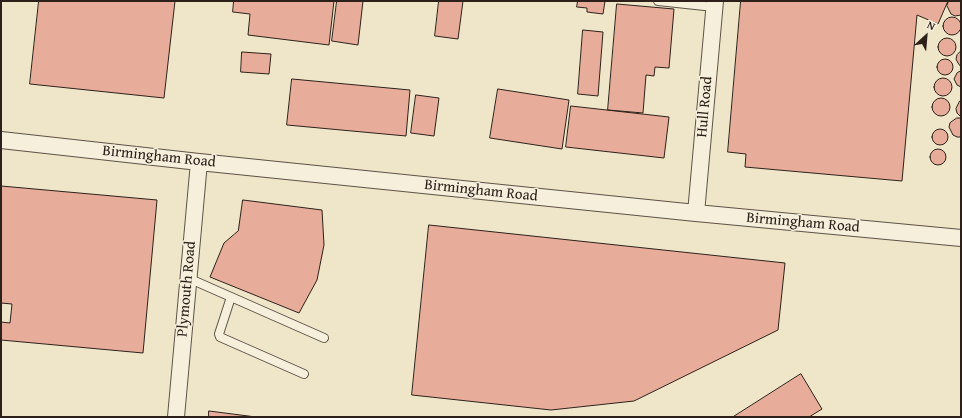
<!DOCTYPE html>
<html>
<head>
<meta charset="utf-8">
<style>
	body { margin:0 }
	#map { position:relative; width:962px; height:418px; overflow:hidden; background:#efe6c9; font-family:"Gentium Book Plus",serif }
	canvas { display:block }
	.frame { position:absolute; inset:0; border:2px solid #2d201a; pointer-events:none }
	.north { position:absolute; left:906px; top:16px; width:40px; height:40px; -webkit-text-stroke:3px #f5efdc; paint-order:stroke; rotate:26deg; font-size:11px; font-weight:700; line-height:16px; text-align:center; color:#2d201a }
	.north::after { content:''; display:block; margin:auto; width:14px; height:18px; background:#2d201a; clip-path:polygon(50% 0,100% 100%,50% 72%,0 100%) }
</style>
</head>
<body>
<div id="map">
<canvas width="962" height="418"></canvas>
<div class="frame"></div>
<div class="north">N</div>
</div>
<script>
const ctx = document.querySelector('canvas').getContext('2d');
ctx.lineJoin = 'round';
function paint(path, color) { ctx.fillStyle = color; ctx.fill(path, 'evenodd'); }
function strokePath(path, color, width, dash) { ctx.strokeStyle = color; ctx.lineWidth = width; ctx.lineCap = dash ? 'butt' : 'round'; ctx.setLineDash(dash || []); ctx.stroke(path); }
function drawText(font, color, halo, rows, align = 'center') {
  ctx.font = font + ' "Gentium Book Plus",serif'; ctx.lineWidth = 3; ctx.setLineDash([]); ctx.textBaseline = 'middle'; ctx.strokeStyle = halo; ctx.fillStyle = color; for (const [text, x, y, turn = 0] of rows) {
    ctx.save(); ctx.translate(x, y); ctx.rotate((+turn || 0) * Math.PI / 180); ctx.textAlign = isNaN(turn) ? turn : align; if (halo) ctx.strokeText(text, 0, 0); ctx.fillText(text, 0, 0); ctx.restore();
  }
}
const building = new Path2D(`
	M 39,1 L 175,1 L 164,98 L 30,84 Z
	M 234,1 L 334,1 L 329,45 L 248,35 L 250,14 L 233,12 Z
	M 337,1 L 363,1 L 358,45 L 332,41 Z
	M 439,1 L 463,1 L 458,39 L 435,36 Z
	M 578,1 L 605,1 L 603,14 L 587,12 L 587,8 L 577,7 Z
	M 741,1 L 948,1 L 938,24 L 917,15 L 902,181 L 745,167 L 746,154 L 728,152 Z
	M 949,1 L 961,1 L 961,15 L 955,16 L 951,14 L 947,6 Z
	M 617,4 L 674,9 L 669,68 L 655,67 L 654,76 L 646,75 L 643,113 L 608,110 Z
	M943 26a9 9 0 1 1 18 0a9 9 0 1 1-18 0Z
	M 583,30 L 603,32 L 598,96 L 578,94 Z
	M938 47a9 9 0 1 1 18 0a9 9 0 1 1-18 0Z
	M 961,51 L 961,67 L 958,63 L 956,59 L 957,55 Z
	M 242,52 L 271,54 L 269,74 L 241,72 Z
	M937 67a8 8 0 1 1 16 0a8 8 0 1 1-16 0Z
	M 961,71 L 961,87 L 957,85 L 954,79 L 957,73 Z
	M934 87a9 9 0 1 1 18 0a9 9 0 1 1-18 0Z
	M 292,79 L 410,90 L 406,136 L 287,125 Z
	M 498,89 L 569,100 L 562,149 L 490,138 Z
	M 416,95 L 439,98 L 434,136 L 411,133 Z
	M932 107a9 9 0 1 1 18 0a9 9 0 1 1-18 0Z
	M 960,101 L 961,101 L 961,117 L 957,113 L 956,109 Z
	M 571,106 L 669,117 L 664,158 L 566,147 Z
	M 957,118 L 961,118 L 961,137 L 957,137 L 953,135 L 949,127 L 950,123 Z
	M932 137a8 8 0 1 1 16 0a8 8 0 1 1-16 0Z
	M930 157a8 8 0 1 1 16 0a8 8 0 1 1-16 0Z
	M 1,186 L 157,200 L 143,353 L 1,340 L 1,322 L 10,323 L 12,304 L 1,303 Z
	M 243,200 L 322,210 L 324,245 L 317,280 L 299,313 L 210,277 L 224,243 L 238,231 Z
	M 429,225 L 785,263 L 778,330 L 634,401 L 551,410 L 412,395 Z
	M 801,374 L 822,409 L 809,417 L 733,417 Z
	M 209,411 L 256,417 L 209,417 Z`);
paint(building, '#e7ad9a');
strokePath(building, '#2d201a', 1);
const lane = new Path2D(`
	M 658,1 L 714,7
	M 188,278 L 324,338
	M 231,297 L 219,334 L 220,337 L 304,374`);
const street = new Path2D(`
	M 1,140 L 199,162 L 696,213 L 961,238
	M 696,213 L 715,1
	M 176,417 L 199,162`);
strokePath(lane, '#5e5246', 10);
strokePath(street, '#5e5246', 18);
strokePath(lane, '#f5efdc', 8);
strokePath(street, '#f5efdc', 16);
drawText('15px', '#2d201a', '#f5efdc', [
	["Hull Road",705,107,-85],
	["Birmingham Road",159,157,6],
	["Birmingham Road",481,191,6],
	["Birmingham Road",803,223,5],
	["Plymouth Road",187,289,-85]
]);
</script>
</body>
</html>
